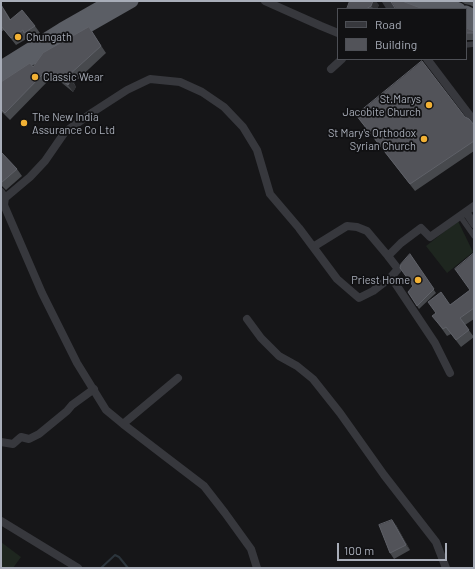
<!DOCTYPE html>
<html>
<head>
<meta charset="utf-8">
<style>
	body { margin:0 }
	#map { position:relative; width:475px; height:569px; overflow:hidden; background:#161618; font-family:Barlow,sans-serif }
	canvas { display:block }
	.frame { position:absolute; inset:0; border:2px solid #a8adb8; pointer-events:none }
	.legend { position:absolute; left:337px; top:8px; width:130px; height:52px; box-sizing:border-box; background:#111113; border:1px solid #4d4f55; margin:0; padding:5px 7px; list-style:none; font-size:12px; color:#a8adb8 }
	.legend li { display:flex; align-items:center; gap:8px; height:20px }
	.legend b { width:20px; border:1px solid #4d4f55 }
	.scale { position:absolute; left:337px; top:543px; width:110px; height:18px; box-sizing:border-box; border:2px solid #a8adb8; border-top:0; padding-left:5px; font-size:12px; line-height:14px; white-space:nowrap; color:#a8adb8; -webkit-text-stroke:3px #111113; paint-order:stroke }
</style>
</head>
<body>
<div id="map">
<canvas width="475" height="569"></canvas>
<div class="frame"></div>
<ul class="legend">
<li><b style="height:5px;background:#37383d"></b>Road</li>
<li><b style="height:11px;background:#525359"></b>Building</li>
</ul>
<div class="scale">100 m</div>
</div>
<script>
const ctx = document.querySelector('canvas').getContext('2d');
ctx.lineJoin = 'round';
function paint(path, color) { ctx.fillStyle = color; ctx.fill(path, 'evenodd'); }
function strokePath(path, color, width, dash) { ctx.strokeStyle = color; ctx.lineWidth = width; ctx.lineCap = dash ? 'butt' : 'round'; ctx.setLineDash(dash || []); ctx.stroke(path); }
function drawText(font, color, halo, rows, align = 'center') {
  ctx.font = font + ' Barlow,sans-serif'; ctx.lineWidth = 3.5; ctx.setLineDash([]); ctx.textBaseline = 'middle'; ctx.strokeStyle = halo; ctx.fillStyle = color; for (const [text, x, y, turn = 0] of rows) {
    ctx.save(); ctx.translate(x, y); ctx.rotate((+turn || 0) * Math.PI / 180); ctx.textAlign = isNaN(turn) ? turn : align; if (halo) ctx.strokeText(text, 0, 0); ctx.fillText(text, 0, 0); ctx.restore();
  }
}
paint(new Path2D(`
	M 458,221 L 473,252 L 447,273 L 426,246 Z
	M 1,542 L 21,557 L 13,568 L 1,568 Z`), '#1e261f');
strokePath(new Path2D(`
	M 101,568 L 115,555 L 119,557 L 128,568`), '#2c353c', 2);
strokePath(new Path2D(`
	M 466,45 L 474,44
	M 460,216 L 474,236`), '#37383d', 5.5);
strokePath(new Path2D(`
	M 265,1 L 321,26 L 338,33
	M 386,1 L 391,9
	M 427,59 L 474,121
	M 331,69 L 342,59
	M 1,192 L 5,198 L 4,205 L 42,293 L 77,363 L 106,410 L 123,424 L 166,457 L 204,486 L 225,513 L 251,549 L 257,568
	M 1,200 L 5,198 L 30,177 L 45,161 L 65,132 L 93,112 L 127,90 L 150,79 L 180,82 L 202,92 L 224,107 L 243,127 L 257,150 L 270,194 L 299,228 L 337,279 L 359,298 L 373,291 L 391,277 L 435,343 L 450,373
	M 466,212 L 474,224
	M 313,247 L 347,226 L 357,227 L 367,231 L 388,256
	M 391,277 L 398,269 L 388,256 L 401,243 L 421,228 L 430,237 L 474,206
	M 247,319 L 261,338 L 279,356 L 297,366 L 313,379 L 340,413 L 384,475 L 436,542 L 446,568
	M 123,424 L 178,378
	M 1,442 L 13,444 L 21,437 L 29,439 L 39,434 L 67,411 L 72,405 L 94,389
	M 1,521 L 78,568`), '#37383d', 8);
strokePath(new Path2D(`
	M 410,1 L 434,9
	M 437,1 L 459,9
	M 466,12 L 474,16
	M 466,22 L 474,26
	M 1,67 L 62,29 L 111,1
	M 1,78 L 27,61 L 132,1`), '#5b5e65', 13);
paint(new Path2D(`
	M 350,1 L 379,5 L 377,9 L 347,9 Z
	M 460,1 L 474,1 L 474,7 L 470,5 L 465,4 Z
	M 1,4 L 11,20 L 35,26 L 40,33 L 30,40 L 28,38 L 16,45 L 4,30 L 1,32 Z
	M 466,28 L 474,31 L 474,40 L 466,40 Z
	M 94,35 L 106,53 L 74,83 L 76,87 L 73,92 L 57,79 L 48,81 L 10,120 L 1,111 L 1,82 L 33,67 Z
	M 356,115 L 465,117 L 474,125 L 474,151 L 415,191 Z
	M 1,152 L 17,169 L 22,176 L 6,190 L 1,185 Z
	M 410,254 L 436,293 L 419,309 L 408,292 L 413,286 Z
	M 474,256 L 474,319 L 465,325 L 474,337 L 461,347 L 451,334 L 447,336 L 437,322 L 450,305 L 470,290 Z
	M 396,525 L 410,550 L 394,559 L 390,553 Z`), '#47494d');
paint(new Path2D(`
	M 373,1 L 376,1 L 379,5 L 377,9 L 374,9 L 371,6 Z
	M 71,80 L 76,87 L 73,92 L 68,85 Z
	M 392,520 L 396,525 L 410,550 L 406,545 Z`), '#2f3033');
const building = new Path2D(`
	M 350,1 L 373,1 L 371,6 L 366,9 L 347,9 Z
	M 391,1 L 402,1 L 423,9 L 396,9 Z
	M 1,5 L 10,20 L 22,10 L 35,26 L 24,33 L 23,30 L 11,38 L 1,26 Z
	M 89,27 L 101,46 L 68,76 L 71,80 L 68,85 L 52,72 L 43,74 L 5,113 L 1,109 L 1,82 L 30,63 L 33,67 L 43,53 Z
	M 466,28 L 474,31 L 474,33 L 466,33 Z
	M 422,61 L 465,117 L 469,119 L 474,125 L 474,141 L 410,184 L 356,115 Z
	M 1,152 L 17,169 L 1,183 Z
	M 410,254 L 434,289 L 417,306 L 408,292 L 413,286 L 400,268 L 401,264 Z
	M 473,254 L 474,256 L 474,308 L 460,318 L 469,330 L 456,340 L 446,327 L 443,329 L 432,316 L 436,313 L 428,302 L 441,292 L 450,305 L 470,290 L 455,269 Z
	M 392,520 L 406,545 L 390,553 L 379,525 Z`);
paint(building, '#525359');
strokePath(building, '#5f6168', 1);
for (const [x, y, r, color] of [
	[18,37,4,"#f2b134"],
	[35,77,4,"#f2b134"],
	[429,105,4,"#f2b134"],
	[24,123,4,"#f2b134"],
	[424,139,4,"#f2b134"],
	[418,280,4,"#f2b134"]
]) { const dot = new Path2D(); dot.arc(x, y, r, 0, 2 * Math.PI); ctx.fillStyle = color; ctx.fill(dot); strokePath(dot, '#111113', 1.5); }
drawText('11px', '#a8adb8', '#111113', [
	["Chungath",26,37],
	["Classic Wear",43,77],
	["St.Marys",421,99,"right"],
	["Jacobite Church",421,112,"right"],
	["The New India",32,117],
	["Assurance Co Ltd",32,130],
	["St Mary's Orthodox",416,133,"right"],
	["Syrian Church",416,146,"right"],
	["Priest Home",410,280,"right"]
], 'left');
</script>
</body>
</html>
